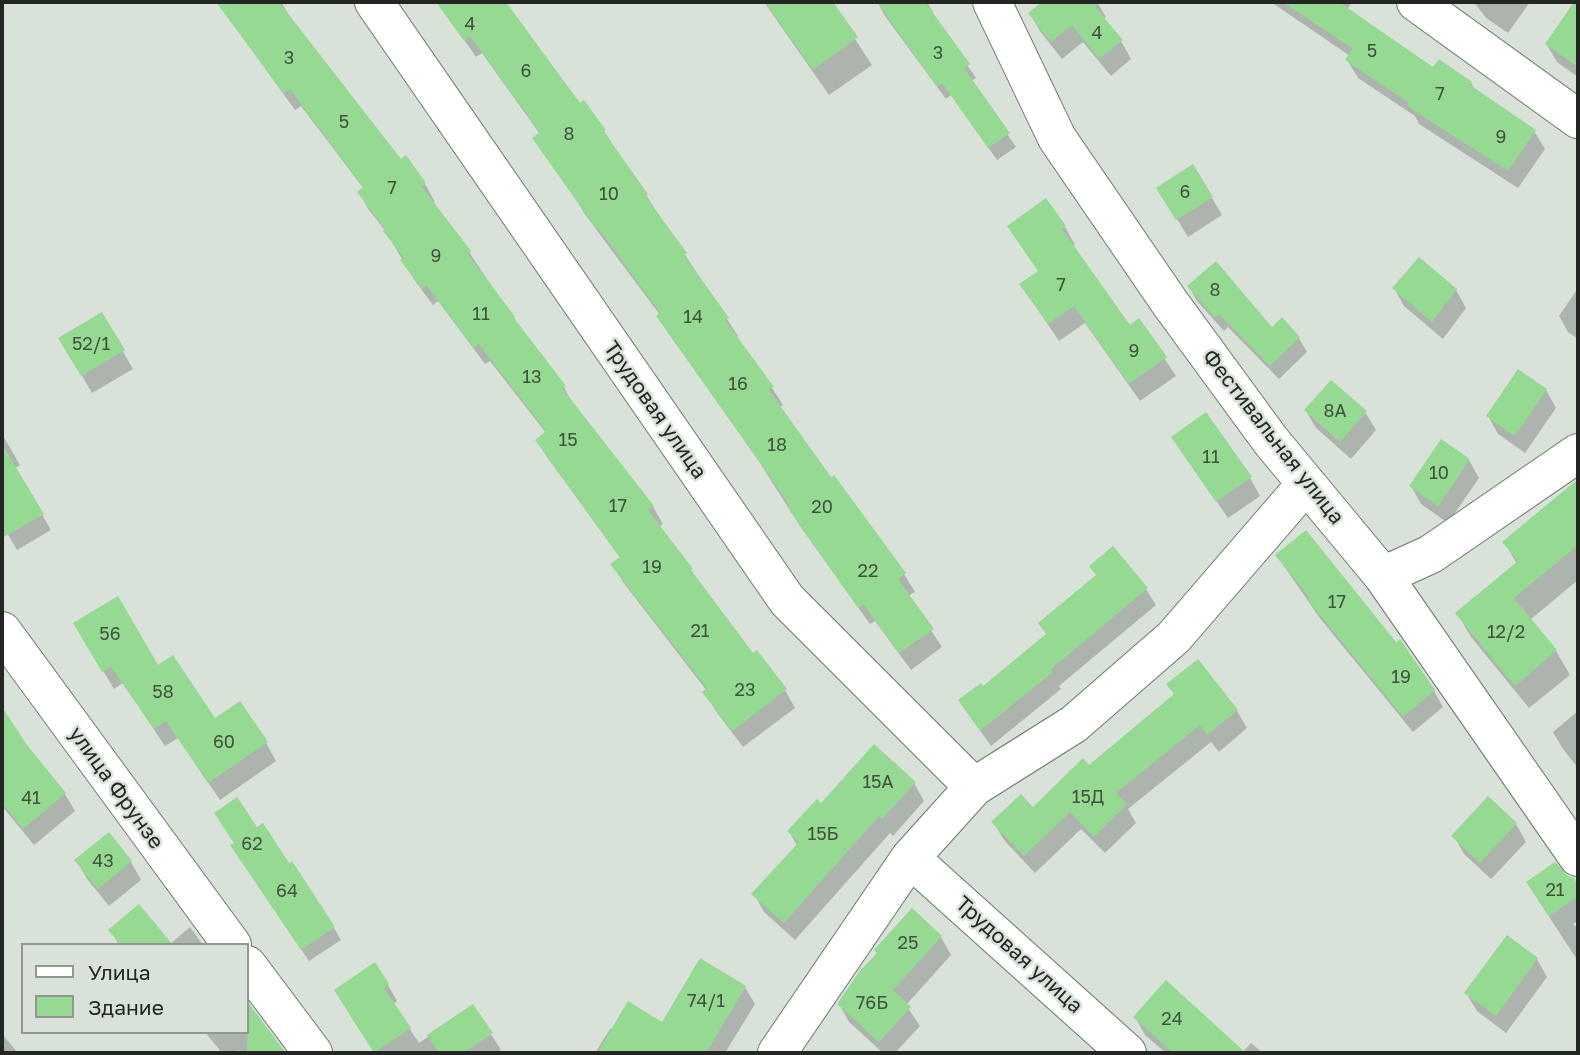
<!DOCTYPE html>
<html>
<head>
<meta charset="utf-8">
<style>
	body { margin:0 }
	#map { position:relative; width:1580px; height:1055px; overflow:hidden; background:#d9e2d9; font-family:"Golos Text",sans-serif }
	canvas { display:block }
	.frame { position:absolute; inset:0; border:4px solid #232622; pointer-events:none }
	.legend { position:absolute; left:21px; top:943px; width:228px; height:91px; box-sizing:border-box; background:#d9e2d9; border:2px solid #909790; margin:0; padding:9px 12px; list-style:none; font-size:21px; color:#232622 }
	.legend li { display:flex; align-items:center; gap:14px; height:35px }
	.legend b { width:35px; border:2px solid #909790 }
</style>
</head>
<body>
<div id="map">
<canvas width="1580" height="1055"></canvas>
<div class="frame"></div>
<ul class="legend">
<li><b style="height:9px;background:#fff"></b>Улица</li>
<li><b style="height:19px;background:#95d992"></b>Здание</li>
</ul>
</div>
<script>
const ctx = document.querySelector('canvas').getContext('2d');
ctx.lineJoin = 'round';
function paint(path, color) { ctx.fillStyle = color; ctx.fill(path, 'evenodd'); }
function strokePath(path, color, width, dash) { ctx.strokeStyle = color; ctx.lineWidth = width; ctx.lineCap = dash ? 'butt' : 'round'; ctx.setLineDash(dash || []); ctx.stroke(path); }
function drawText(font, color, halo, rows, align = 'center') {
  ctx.font = font + ' "Golos Text",sans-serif'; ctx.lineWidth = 5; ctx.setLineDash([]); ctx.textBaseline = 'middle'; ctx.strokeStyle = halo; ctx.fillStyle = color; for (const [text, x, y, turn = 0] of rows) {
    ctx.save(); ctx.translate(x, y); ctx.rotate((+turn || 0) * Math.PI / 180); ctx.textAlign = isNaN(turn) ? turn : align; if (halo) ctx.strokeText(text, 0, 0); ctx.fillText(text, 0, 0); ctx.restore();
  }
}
paint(new Path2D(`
	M 217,2 L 281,2 L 289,15 L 400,162 L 405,158 L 425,184 L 435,202 L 432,204 L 469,252 L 521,330 L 564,387 L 573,405 L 653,507 L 663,524 L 659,527 L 700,586 L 753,655 L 785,690 L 795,708 L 743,747 L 715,710 L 705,692 L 707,691 L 623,582 L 613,565 L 621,559 L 547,457 L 537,440 L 546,433 L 490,361 L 485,364 L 438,301 L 433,305 L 413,278 L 387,233 L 369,210 L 359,193 L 364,189 L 301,106 L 295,110 Z
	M 438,2 L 504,2 L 579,105 L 604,131 L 727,319 L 738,336 L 736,338 L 772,388 L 783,405 L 780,407 L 831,479 L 904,574 L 915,592 L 908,596 L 942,647 L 911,670 L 875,621 L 870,624 L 800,526 L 758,460 L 669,334 L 658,316 L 660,315 L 584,213 L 540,134 L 482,53 L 476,57 Z
	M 764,2 L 831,2 L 872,65 L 829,95 Z
	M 880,2 L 927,2 L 933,12 L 931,13 L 976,78 L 971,81 L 1016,147 L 997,160 L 951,95 L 946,99 L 885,16 L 878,3 Z
	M 1045,2 L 1097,2 L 1106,17 L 1103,19 L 1121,41 L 1131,59 L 1111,76 L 1083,42 L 1062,59 L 1040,31 L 1030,14 Z
	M 1271,2 L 1352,2 L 1347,9 L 1434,69 L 1471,83 L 1476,91 L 1534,131 L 1545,149 L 1518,188 L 1419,124 L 1415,116 L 1358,78 L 1347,60 L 1350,56 Z
	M 1474,2 L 1530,2 L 1508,33 L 1486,18 Z
	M 1574,4 L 1578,7 L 1578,77 L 1557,62 L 1547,45 Z
	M 1212,198 L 1222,215 L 1188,237 L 1169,206 Z
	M 1065,227 L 1075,245 L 1073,246 L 1129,327 L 1139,320 L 1176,376 L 1140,401 L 1085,323 L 1059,341 L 1021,285 L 1039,272 L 1020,244 Z
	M 1189,287 L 1272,329 L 1299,338 L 1307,352 L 1279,379 L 1228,327 L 1224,331 L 1197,301 Z
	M 1394,288 L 1456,290 L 1466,308 L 1443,339 L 1404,306 Z
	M 1578,288 L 1578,339 L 1568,332 L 1559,316 Z
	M 101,314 L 133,369 L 92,393 L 60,338 Z
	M 1546,390 L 1556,408 L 1525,453 L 1498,434 L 1488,416 Z
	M 1306,411 L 1365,412 L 1376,430 L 1351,459 L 1316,428 Z
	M 2,434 L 20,465 L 15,468 L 51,530 L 17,550 L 2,524 Z
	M 1173,437 L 1250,478 L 1260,496 L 1228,518 Z
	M 1469,460 L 1479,478 L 1448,523 L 1421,504 L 1411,486 Z
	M 1578,483 L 1578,580 L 1530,620 L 1556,651 L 1570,675 L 1529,708 L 1471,637 L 1457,613 L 1517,564 L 1504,542 Z
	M 1277,556 L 1434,691 L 1443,707 L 1413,732 L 1319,617 Z
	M 1097,576 L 1146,589 L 1156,605 L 1059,686 L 1061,689 L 991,746 L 970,716 L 982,688 L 1047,635 Z
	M 75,624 L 158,668 L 214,720 L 266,743 L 276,761 L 220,800 L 178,738 L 165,746 L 123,683 L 114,689 Z
	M 1169,685 L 1237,711 L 1247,728 L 1219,752 L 1211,742 L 1128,809 L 1136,823 L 1105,853 L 1081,829 L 1035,873 L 1004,840 L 994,823 L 1033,809 L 1089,767 L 1175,696 Z
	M 2,710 L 25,746 L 65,794 L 75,811 L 34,845 L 2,806 Z
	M 1578,711 L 1578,768 L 1563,749 L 1553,732 Z
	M 914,783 L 924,801 L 893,836 L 890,833 L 795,940 L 764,912 L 754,894 L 797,846 L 789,831 L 821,805 Z
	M 1516,824 L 1526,842 L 1491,879 L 1464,854 L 1454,836 Z
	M 256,829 L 334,928 L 341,940 L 309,961 L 240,858 Z
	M 108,835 L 131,862 L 141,880 L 109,906 L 87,879 L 77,861 Z
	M 1567,878 L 1573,879 L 1578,888 L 1578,921 L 1573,924 L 1578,928 L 1578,961 L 1538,900 Z
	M 190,927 L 203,945 L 119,945 L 111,930 L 170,944 Z
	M 941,937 L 951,955 L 906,1005 L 920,1026 L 895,1053 L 883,1053 L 849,1022 L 839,1004 Z
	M 1537,959 L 1547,977 L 1506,1033 L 1477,1011 L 1466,993 Z
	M 388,985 L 397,1001 L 393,1004 L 419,1043 L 473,1006 L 501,1050 L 496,1053 L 376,1053 L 345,1006 Z
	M 745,987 L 755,1004 L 725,1053 L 595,1053 L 610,1029 L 613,1030 L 663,1024 Z
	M 247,1004 L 284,1053 L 241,1053 L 239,1050 L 236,1053 L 222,1053 L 205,1032 L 247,1032 Z
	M 1135,1017 L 1243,1052 L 1251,1043 L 1263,1053 L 1166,1053 L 1145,1035 Z
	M 2,1034 L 18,1053 L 2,1053 Z`), '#0003');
paint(new Path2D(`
	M 216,2 L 279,2 L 401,159 L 406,155 L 426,183 L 422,187 L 471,251 L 468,254 L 515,317 L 514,318 L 566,386 L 562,388 L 654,506 L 648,510 L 693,569 L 691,570 L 753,653 L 757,650 L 787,689 L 732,731 L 702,692 L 707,688 L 610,564 L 620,557 L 535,440 L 546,431 L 479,344 L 474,348 L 426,285 L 422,289 L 400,260 L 404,258 L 383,231 L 385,229 L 357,192 L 363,187 L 290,89 L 284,94 Z
	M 436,2 L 506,2 L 580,103 L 584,100 L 606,130 L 603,131 L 648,194 L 645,196 L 687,253 L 684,255 L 729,318 L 725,320 L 774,387 L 769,390 L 831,477 L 834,475 L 906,573 L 898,579 L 934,629 L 899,653 L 863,604 L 858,608 L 788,508 L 790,506 L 745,441 L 656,316 L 660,313 L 599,229 L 597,230 L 532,138 L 540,132 L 470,36 L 464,41 Z
	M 765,2 L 833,2 L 858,37 L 813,70 Z
	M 877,2 L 925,2 L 970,64 L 964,68 L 1010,133 L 988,148 L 942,83 L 937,87 Z
	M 1042,2 L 1101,2 L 1095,7 L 1123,40 L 1099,59 L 1072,25 L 1051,42 L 1028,13 Z
	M 1283,2 L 1339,2 L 1433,67 L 1439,59 L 1472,82 L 1470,85 L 1536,130 L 1508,171 L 1407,106 L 1409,103 L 1345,60 L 1353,49 Z
	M 1574,2 L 1578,2 L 1578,67 L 1545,44 Z
	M 1193,164 L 1213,197 L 1176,220 L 1156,188 Z
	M 1046,198 L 1066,226 L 1062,229 L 1130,325 L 1139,318 L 1167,357 L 1129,384 L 1074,306 L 1048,324 L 1019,284 L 1038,271 L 1007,226 Z
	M 1419,257 L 1457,289 L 1432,322 L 1392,288 Z
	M 1216,261 L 1272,327 L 1282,317 L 1300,337 L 1270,366 L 1219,314 L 1215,318 L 1187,286 Z
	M 102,312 L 125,350 L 81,376 L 58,338 Z
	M 1518,369 L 1547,389 L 1515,436 L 1486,416 Z
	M 1331,380 L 1367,411 L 1340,442 L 1304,410 Z
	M 1206,412 L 1252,477 L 1216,502 L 1171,437 Z
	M 1441,439 L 1470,459 L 1438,506 L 1409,486 Z
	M 2,444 L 44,514 L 2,538 Z
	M 1578,479 L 1578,545 L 1514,598 L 1557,650 L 1515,686 L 1455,613 L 1518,561 L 1502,542 Z
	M 1306,530 L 1396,642 L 1400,639 L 1435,690 L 1403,717 L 1308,600 L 1310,598 L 1275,555 Z
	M 1113,546 L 1148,588 L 1051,669 L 1053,672 L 980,731 L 958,700 L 981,683 L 983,686 L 1046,634 L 1038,623 L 1096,575 L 1089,566 Z
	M 118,596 L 158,665 L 173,655 L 215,718 L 240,701 L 268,742 L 208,783 L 166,721 L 154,729 L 111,667 L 102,672 L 73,623 Z
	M 1198,659 L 1238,710 L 1207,735 L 1200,725 L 1116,793 L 1127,804 L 1094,837 L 1070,812 L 1024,856 L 991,822 L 1021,794 L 1033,807 L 1083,758 L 1089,765 L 1174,694 L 1166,684 Z
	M 2,707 L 27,745 L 66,793 L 23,829 L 2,803 Z
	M 874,744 L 916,782 L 882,819 L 879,816 L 784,923 L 751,894 L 799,842 L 787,831 L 817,799 L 821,803 Z
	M 1488,796 L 1517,823 L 1480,863 L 1451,836 Z
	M 237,797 L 257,827 L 263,823 L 289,863 L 292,861 L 335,927 L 301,950 L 230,845 L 234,843 L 214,813 Z
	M 109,832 L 132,861 L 98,889 L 74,860 Z
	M 1555,862 L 1568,876 L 1574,878 L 1578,885 L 1578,896 L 1549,916 L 1526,882 Z
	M 139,904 L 173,945 L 121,945 L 108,930 Z
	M 912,908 L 942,936 L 893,990 L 911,1007 L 879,1042 L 837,1004 L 859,972 L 877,953 L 874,950 Z
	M 1507,935 L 1538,958 L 1496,1016 L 1464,993 Z
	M 700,958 L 746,986 L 706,1053 L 597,1053 L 628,1001 L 662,1022 Z
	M 375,962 L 389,984 L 384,988 L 411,1028 L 374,1053 L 334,990 Z
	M 1166,980 L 1246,1053 L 1173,1053 L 1133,1017 Z
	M 247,1001 L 286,1053 L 247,1053 Z
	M 473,1004 L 493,1033 L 463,1053 L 439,1053 L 427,1035 Z`), '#95d992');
const minor = new Path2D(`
	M 374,2 L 787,600 L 974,787
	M 992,2 L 1057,138 L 1170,303 L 1271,441 L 1383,576 L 1578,857
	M 1416,2 L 1578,119
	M 1383,576 L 1431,554 L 1578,453
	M 2,631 L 232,945
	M 910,858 L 1127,1053
	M 247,965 L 313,1053
	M 777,1053 L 910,858 L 974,787 L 1074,724 L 1174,637 L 1306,484`);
strokePath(minor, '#6d756c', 40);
strokePath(minor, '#fff', 38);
drawText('18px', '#40533e', null, [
	["4",470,24],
	["4",1097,33],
	["5",1372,51],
	["3",938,53],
	["3",289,58],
	["6",526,71],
	["7",1440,94],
	["5",344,122],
	["8",569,134],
	["9",1501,137],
	["7",392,188],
	["6",1185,192],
	["10",609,194],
	["9",436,256],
	["7",1061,285],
	["8",1215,290],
	["11",481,314],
	["14",693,317],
	["52/1",91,344],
	["9",1134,351],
	["13",532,377],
	["16",738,384],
	["8А",1335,411],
	["15",568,440],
	["18",777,445],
	["11",1211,457],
	["10",1439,473],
	["17",618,506],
	["20",822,507],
	["19",652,567],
	["22",868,571],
	["17",1337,602],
	["21",700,631],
	["12/2",1506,632],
	["56",110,634],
	["19",1401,677],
	["23",745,690],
	["58",163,692],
	["60",224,742],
	["15А",878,782],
	["15Д",1088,797],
	["41",31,798],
	["15Б",823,834],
	["62",252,844],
	["43",103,861],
	["21",1555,890],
	["64",287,891],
	["25",908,943],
	["74/1",706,1001],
	["76Б",872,1003],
	["24",1172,1019]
]);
drawText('21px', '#232622', '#d9e2d9', [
	["Трудовая улица",655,410,55],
	["Фестивальная улица",1273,437,52],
	["улица Фрунзе",116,788,54],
	["Трудовая улица",1019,955,42]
]);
</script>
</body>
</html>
